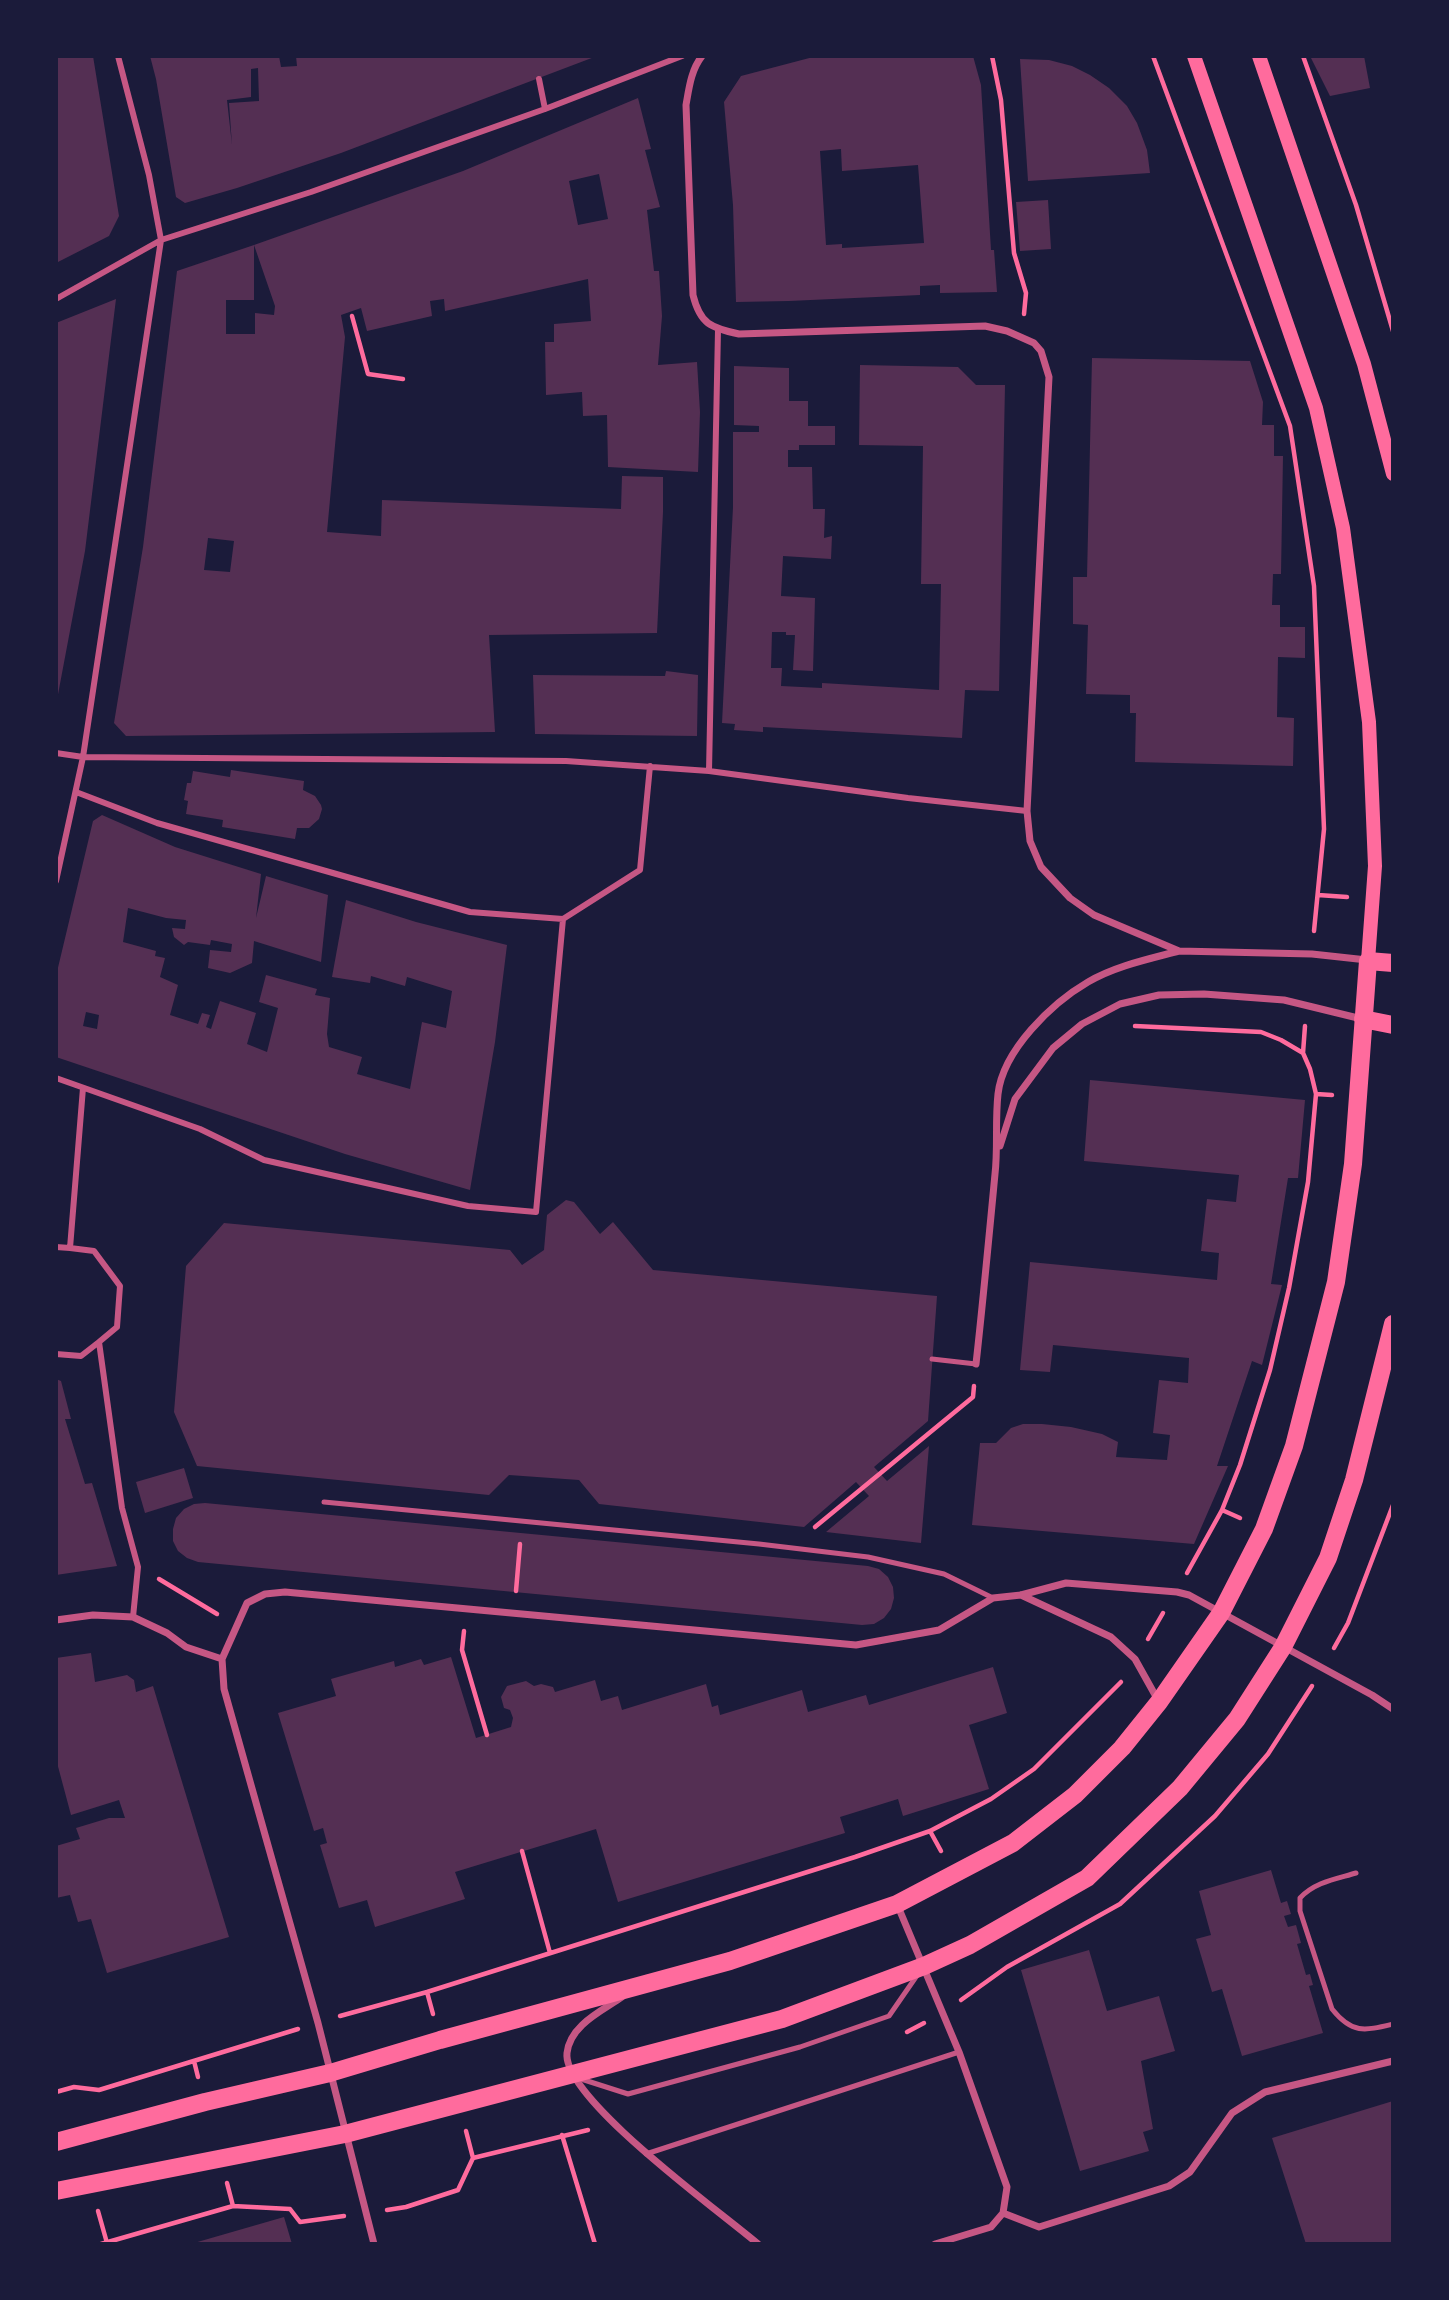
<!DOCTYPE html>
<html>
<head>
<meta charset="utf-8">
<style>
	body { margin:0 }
	#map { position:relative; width:1449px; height:2300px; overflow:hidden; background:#1b1b3a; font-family:Mulish,sans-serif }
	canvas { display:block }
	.frame { position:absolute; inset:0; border:58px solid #1b1b3a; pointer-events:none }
</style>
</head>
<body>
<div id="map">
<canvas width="1449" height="2300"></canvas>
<div class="frame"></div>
</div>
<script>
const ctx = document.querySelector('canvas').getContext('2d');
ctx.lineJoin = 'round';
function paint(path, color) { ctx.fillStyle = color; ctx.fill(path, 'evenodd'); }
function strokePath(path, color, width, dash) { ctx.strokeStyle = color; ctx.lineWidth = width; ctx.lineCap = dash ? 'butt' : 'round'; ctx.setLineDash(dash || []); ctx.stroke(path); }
paint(new Path2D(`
	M 56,56 L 93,56 L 119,216 L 109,236 L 56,263 Z
	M 150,56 L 279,56 L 281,67 L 297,66 L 296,56 L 597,56 L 341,153 L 237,188 L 185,203 L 176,197 L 156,79 ZM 258,68 L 259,101 L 229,103 L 232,145 L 227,100 L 251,97 L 251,69 Z
	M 817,56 L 973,56 L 981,85 L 991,250 L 994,250 L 997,292 L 940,293 L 940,285 L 920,286 L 920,295 L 789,301 L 736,302 L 733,205 L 724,102 L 741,76 ZM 841,149 L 842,171 L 918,165 L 924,243 L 842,248 L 842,244 L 826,245 L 820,151 Z
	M 1310,56 L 1364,56 L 1370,88 L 1330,96 Z
	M 1020,59 L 1049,60 L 1072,66 L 1090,75 L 1109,88 L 1127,106 L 1137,123 L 1147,150 L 1150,173 L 1028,181 Z
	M 638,98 L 651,149 L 645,150 L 660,207 L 647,210 L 654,271 L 659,271 L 662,316 L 658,365 L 697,362 L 700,412 L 698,472 L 608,467 L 607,415 L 583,416 L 582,392 L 546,395 L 545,342 L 554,342 L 554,324 L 591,321 L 588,279 L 445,311 L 444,299 L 430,301 L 432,316 L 367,331 L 361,308 L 341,315 L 345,337 L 327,532 L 381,536 L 382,500 L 621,509 L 622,476 L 663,477 L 663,512 L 657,633 L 489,635 L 495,732 L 126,736 L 114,723 L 143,547 L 177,271 L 254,245 L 254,300 L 226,300 L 226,334 L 255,334 L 255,313 L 274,315 L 275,306 L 254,245 L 463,171 ZM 599,174 L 608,219 L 578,225 L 569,181 ZM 208,538 L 234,541 L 230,572 L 204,570 Z
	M 1048,200 L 1051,249 L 1020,251 L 1016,202 Z
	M 116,299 L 85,551 L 56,705 L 56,323 Z
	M 1092,358 L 1250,361 L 1263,402 L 1262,425 L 1274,425 L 1274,456 L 1283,456 L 1281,574 L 1273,574 L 1272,605 L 1280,605 L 1280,627 L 1305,627 L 1305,658 L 1278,657 L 1277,717 L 1294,718 L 1293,766 L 1135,762 L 1136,713 L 1130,713 L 1130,695 L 1086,694 L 1088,625 L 1073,624 L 1073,577 L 1087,577 Z
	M 860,365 L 958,367 L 976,385 L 1005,385 L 999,691 L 965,690 L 962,738 L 763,727 L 763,732 L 734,730 L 735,724 L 722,723 L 733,507 L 733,432 L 759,432 L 759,426 L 734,425 L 734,366 L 789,368 L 789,401 L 808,401 L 808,426 L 835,426 L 835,445 L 799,445 L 799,450 L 788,450 L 788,467 L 812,467 L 813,509 L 825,509 L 824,538 L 832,536 L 831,559 L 783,556 L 781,596 L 815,598 L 813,671 L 793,670 L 795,635 L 786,635 L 786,632 L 772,632 L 771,668 L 782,668 L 781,686 L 822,688 L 822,683 L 939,690 L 941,584 L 921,584 L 923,446 L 859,445 Z
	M 666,671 L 698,675 L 697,736 L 535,734 L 533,675 L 665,676 Z
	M 231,770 L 304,781 L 303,790 L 315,796 L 321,805 L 322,809 L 319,819 L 309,828 L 297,828 L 295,839 L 222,827 L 223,820 L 186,814 L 188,801 L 184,800 L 187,783 L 191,783 L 193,771 L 230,777 Z
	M 102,815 L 175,847 L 261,874 L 256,918 L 266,876 L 328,895 L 321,962 L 254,941 L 252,963 L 230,973 L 208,968 L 210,950 L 231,952 L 232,944 L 211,940 L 210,945 L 188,942 L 184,945 L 174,937 L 172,928 L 185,929 L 186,920 L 166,918 L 128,908 L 123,942 L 156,951 L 155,956 L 165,958 L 160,977 L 178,985 L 170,1015 L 198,1024 L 202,1013 L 210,1015 L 206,1027 L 211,1029 L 220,1001 L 256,1013 L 247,1044 L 267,1052 L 278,1008 L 259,1002 L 266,975 L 317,989 L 315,995 L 330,998 L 327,1034 L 329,1047 L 362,1057 L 357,1074 L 410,1089 L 422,1022 L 446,1028 L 452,991 L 407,977 L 405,986 L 371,976 L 370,983 L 332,977 L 346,900 L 416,922 L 507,945 L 495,1042 L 470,1190 L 345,1154 L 56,1057 L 56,976 L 93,821 ZM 86,1012 L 99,1015 L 97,1029 L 83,1026 Z
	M 1090,1080 L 1305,1100 L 1298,1178 L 1288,1178 L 1271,1284 L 1282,1285 L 1262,1365 L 1252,1361 L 1217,1466 L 1228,1466 L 1194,1544 L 972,1525 L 980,1443 L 996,1443 L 1011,1428 L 1023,1424 L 1042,1424 L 1071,1427 L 1102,1434 L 1118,1442 L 1116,1457 L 1167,1460 L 1170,1435 L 1153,1433 L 1159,1380 L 1188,1383 L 1189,1358 L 1053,1345 L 1050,1372 L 1020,1370 L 1030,1262 L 1217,1280 L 1219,1253 L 1201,1251 L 1207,1199 L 1236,1202 L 1239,1175 L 1084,1161 Z
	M 566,1200 L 574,1202 L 600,1234 L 613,1222 L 653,1270 L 937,1296 L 928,1421 L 874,1467 L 887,1481 L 929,1446 L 921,1543 L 826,1532 L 869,1496 L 856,1482 L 804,1527 L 599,1504 L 579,1480 L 509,1475 L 489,1495 L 197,1466 L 174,1412 L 186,1266 L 224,1223 L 510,1250 L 522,1265 L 544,1250 L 547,1215 Z
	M 56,1379 L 61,1381 L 71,1419 L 65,1419 L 85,1484 L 92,1483 L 117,1566 L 56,1575 Z
	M 184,1468 L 193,1498 L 145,1513 L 136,1482 Z
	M 205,1503 L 868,1566 L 879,1569 L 888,1577 L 893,1587 L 894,1598 L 891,1609 L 884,1618 L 874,1624 L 862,1625 L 198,1562 L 187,1558 L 178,1551 L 173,1541 L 173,1529 L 176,1518 L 184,1509 L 194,1504 Z
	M 91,1653 L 95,1682 L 127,1675 L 134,1680 L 136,1692 L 153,1686 L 229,1937 L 107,1973 L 91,1919 L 78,1922 L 70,1895 L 56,1898 L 56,1846 L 80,1839 L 76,1828 L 109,1818 L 125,1818 L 119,1800 L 71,1815 L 56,1759 L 56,1658 Z
	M 451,1657 L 476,1738 L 511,1727 L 513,1718 L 510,1710 L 504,1708 L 501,1697 L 507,1686 L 526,1681 L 534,1686 L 541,1684 L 553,1687 L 555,1692 L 595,1680 L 601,1701 L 618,1696 L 622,1710 L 706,1684 L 712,1707 L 718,1705 L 720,1715 L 802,1690 L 808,1712 L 866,1695 L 869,1705 L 993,1667 L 1007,1713 L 969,1725 L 989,1789 L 903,1816 L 898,1799 L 840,1817 L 845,1833 L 618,1902 L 596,1829 L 455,1872 L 465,1899 L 375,1927 L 367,1900 L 339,1908 L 320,1845 L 327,1843 L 323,1828 L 314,1831 L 278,1713 L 336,1696 L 331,1679 L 394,1661 L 395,1667 L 421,1659 L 424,1665 Z
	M 1271,1870 L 1281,1903 L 1287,1901 L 1291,1914 L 1284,1916 L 1288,1927 L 1296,1925 L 1301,1943 L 1297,1944 L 1306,1975 L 1310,1974 L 1313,1985 L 1309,1986 L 1323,2033 L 1242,2056 L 1222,1989 L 1212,1992 L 1196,1939 L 1211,1935 L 1199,1891 Z
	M 1089,1950 L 1107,2011 L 1159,1996 L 1175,2051 L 1141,2061 L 1153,2129 L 1143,2132 L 1149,2151 L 1080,2171 L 1021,1970 Z
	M 1393,2101 L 1393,2244 L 1306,2244 L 1272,2138 Z
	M 284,2217 L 292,2244 L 194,2244 L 194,2243 Z`), '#542f53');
strokePath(new Path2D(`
	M 992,56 L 1001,100 L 1014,253 L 1026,293 L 1024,314
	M 1153,56 L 1290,426 L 1314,586 L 1324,829 L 1314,931
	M 1303,56 L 1356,205 L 1393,331
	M 352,316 L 368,374 L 403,379
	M 1318,895 L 1347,897
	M 1135,1026 L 1261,1032 L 1281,1040 L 1303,1053 L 1310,1069 L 1316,1094 L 1308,1182 L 1289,1288 L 1270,1370 L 1240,1465 L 1222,1510 L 1187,1573
	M 1303,1053 L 1305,1026
	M 1316,1094 L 1332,1095
	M 1222,1510 L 1240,1518
	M 815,1527 L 973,1397 L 974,1386
	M 159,1579 L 217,1614
	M 516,1591 L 520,1544
	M 464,1631 L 462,1650 L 487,1735
	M 1148,1639 L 1163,1613
	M 1334,1648 L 1348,1623 L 1393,1505
	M 930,1831 L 941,1851
	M 522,1851 L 550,1953
	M 427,1992 L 433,2014
	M 961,2000 L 1007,1967 L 1120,1904 L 1215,1816 L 1268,1754 L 1312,1686
	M 340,2016 L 427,1992 L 855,1857 L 930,1831 L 991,1799 L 1034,1769 L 1121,1682
	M 907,2032 L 924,2023
	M 194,2061 L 198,2077
	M 56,2092 L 74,2087 L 99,2090 L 298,2029
	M 562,2135 L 595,2244
	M 473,2158 L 588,2130
	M 227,2183 L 233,2206
	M 387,2210 L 406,2207 L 458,2190 L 473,2158 L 466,2131
	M 98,2211 L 107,2243
	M 101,2244 L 233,2206 L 290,2209 L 300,2222 L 344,2216`), '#ff6b9d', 4.5);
strokePath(new Path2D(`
	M 932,1359 L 976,1364
	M 324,1502 L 759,1544 L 868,1557 L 944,1574 L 993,1598
	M 1356,1873 C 1336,1879 1315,1882 1300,1898 L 1300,1911 L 1332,2009 C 1352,2034 1364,2031 1393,2024
	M 578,2078 L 628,2094 L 800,2047 L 889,2016 L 918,1974
	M 646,2154 L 959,2052`), '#c65784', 5);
strokePath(new Path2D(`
	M 539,79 L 545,109
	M 56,299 L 161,240 L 311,192 L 545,109 L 682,56
	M 56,753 L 83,757 L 566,761 L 709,771 L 908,798 L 1027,811
	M 709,771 L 718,330
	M 76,792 L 157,823 L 470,912 L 563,919 L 640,870 L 650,766
	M 56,881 L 83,757 L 161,240 L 149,175 L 118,56
	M 56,1078 L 200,1129 L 264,1160 L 468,1206 L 536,1212 L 563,919
	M 83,1088 L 70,1248 L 94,1251 L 120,1286 L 117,1327 L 99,1342 L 122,1508 L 138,1567 L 133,1617
	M 56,1247 L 70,1248
	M 56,1354 L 81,1356 L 99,1342`), '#c65784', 6);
strokePath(new Path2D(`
	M 702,56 C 691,70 689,88 686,105 L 693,295 C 700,324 711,328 739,334 L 985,326 L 1007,331 L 1034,343 L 1041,351 L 1049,377 L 1027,811 L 1030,841 L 1041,867 L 1070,898 L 1094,915 L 1179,951 L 1312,954 L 1367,960
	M 1000,1146 L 1015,1099 L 1053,1048 L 1082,1024 L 1120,1004 L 1159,995 L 1204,994 L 1284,1000 L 1362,1019
	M 976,1364 C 983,1301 989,1237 995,1174 C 998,1148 995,1121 998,1094 C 1003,1050 1052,1003 1088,982 C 1115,966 1149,959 1179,951
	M 1021,1595 L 1111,1637 L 1135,1659 L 1159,1702
	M 56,1620 L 93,1615 L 133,1617 L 167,1633 L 186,1647 L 222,1659
	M 897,1904 L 959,2052 L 1007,2187 L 1003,2213 L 991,2227 L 935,2244
	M 622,1997 C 602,2011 570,2025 567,2053 C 562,2098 722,2213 758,2244
	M 1003,2213 L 1039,2227 L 1169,2186 L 1190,2172 L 1232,2113 L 1265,2092 L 1393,2061
	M 374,2244 L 318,2023 L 224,1689 L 222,1659 L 247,1603 L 265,1594 L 285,1592 L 856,1645 L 939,1630 L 993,1598 L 1021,1595 L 1066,1583 L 1177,1592 L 1189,1595 L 1372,1695 L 1393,1709`), '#c65784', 7);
strokePath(new Path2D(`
	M 1194,56 L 1316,408 L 1343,528 L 1369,722 L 1375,866 L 1368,961
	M 1259,56 L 1364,364 L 1393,474`), '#ff6b9d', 14);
strokePath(new Path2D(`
	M 1363,1019 L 1393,1025
	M 56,2142 L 205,2102 L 330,2073 L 440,2040 L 730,1961 L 897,1904 L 1013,1843 L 1075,1795 L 1122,1748 L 1159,1702 L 1221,1613 L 1264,1529 L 1294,1446 L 1336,1282 L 1353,1164 L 1368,961 L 1393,963
	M 56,2191 L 345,2134 L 782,2019 L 924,1966 L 970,1945 L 1087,1878 L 1180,1788 L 1237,1719 L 1283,1647 L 1328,1558 L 1354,1480 L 1393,1324`), '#ff6b9d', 18);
</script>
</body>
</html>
